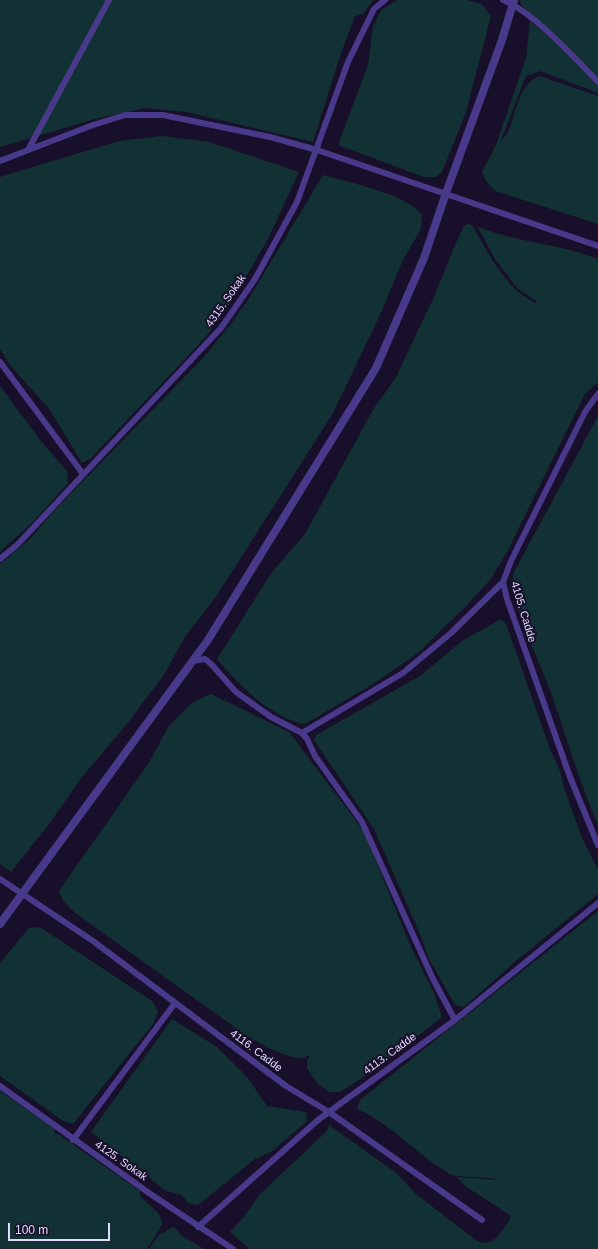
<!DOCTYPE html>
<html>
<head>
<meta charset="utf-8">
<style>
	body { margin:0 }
	#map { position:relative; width:598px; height:1249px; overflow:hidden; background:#18102a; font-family:Arial,sans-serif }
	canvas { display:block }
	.scale { position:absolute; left:8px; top:1223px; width:102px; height:18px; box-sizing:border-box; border:2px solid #e2d9ff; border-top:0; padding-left:5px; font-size:12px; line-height:14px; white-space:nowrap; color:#e2d9ff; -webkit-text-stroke:3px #18102a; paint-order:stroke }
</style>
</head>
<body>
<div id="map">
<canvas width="598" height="1249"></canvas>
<div class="scale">100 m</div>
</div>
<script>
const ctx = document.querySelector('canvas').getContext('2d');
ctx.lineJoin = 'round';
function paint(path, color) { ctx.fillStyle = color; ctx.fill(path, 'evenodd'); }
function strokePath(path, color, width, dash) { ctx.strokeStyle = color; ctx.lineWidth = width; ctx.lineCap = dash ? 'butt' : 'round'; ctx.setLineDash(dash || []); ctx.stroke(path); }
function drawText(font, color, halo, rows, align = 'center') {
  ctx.font = font + ' Arial,sans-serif'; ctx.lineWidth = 4; ctx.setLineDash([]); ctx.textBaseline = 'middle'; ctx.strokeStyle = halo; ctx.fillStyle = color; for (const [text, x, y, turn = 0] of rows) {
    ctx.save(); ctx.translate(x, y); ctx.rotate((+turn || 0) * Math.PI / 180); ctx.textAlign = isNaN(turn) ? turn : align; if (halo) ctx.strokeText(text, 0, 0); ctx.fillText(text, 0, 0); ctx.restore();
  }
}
paint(new Path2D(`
	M 0,0 L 373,0 L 363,14 L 355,16 L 341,53 L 313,142 L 186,112 L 145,108 L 95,119 L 0,147 Z
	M 398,0 L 467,0 L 482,4 L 491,16 L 466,112 L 442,172 L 436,177 L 424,177 L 338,145 L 368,65 L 373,26 L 382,9 Z
	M 520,0 L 598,0 L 598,79 L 521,5 Z
	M 530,21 L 560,46 L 598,84 L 598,93 L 541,71 L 526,76 L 501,140 C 517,131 511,89 539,76 L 598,96 L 598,224 L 495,191 L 486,181 L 482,172 L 496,145 L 526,58 Z
	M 162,136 L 209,142 L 299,172 L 268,239 L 233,299 L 205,338 L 90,459 L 82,463 L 50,410 L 9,364 L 0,349 L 0,177 L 119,141 Z
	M 323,175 C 350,183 403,193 422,214 L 421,229 L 403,260 L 379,317 L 333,413 L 297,470 L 215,598 L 184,638 L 165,673 L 126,725 L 82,777 L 49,824 L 11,872 L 0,864 L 0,564 L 30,539 L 51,514 L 205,356 L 230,325 L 248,300 Z
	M 468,224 L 472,225 C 489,254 504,287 535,303 L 537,303 L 536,301 L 517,288 L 495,259 L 477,226 C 515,243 559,243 598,259 L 598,382 L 585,394 L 507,552 L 490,580 L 465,607 L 418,653 L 373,684 L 305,724 C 272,719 237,683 217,659 L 272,572 L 305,534 L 374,408 L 395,379 L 434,297 L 456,243 L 464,226 Z
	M 0,386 L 41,441 L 67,471 L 68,483 L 37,518 L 0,552 Z
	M 598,416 L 598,825 C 579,782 567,737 551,693 C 537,653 514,617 513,574 Z
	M 501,619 L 506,624 L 550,749 L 560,771 L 564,788 L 582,838 L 598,870 L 598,894 L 516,961 L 464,1007 L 455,1005 L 429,959 L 420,934 L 374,829 L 314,740 L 316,735 L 420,676 L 462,641 Z
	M 211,694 L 289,732 L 354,818 L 364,832 L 411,947 L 434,993 L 442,1017 L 376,1069 L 340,1092 L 329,1092 L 317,1083 L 307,1068 L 307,1061 L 310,1055 C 308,1056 304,1058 301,1058 C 288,1059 258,1043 247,1036 L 74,912 L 63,901 L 59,891 L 148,764 L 169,726 L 192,703 Z
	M 598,911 L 598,1249 L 250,1249 L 230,1232 L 243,1218 L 260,1194 L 327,1131 L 329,1125 L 395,1172 L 416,1194 L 477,1241 C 494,1249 501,1231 510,1219 L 510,1215 L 468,1188 L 457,1178 L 458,1177 L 498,1180 C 485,1175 460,1179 450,1174 C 417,1155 392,1124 357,1109 L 360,1100 Z
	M 40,927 L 152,1001 L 158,1011 L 153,1024 L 73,1124 L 63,1121 L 0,1076 L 0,963 L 29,928 Z
	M 172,1019 L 217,1047 L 247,1077 L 267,1106 L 306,1112 L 307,1121 L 271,1152 L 255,1159 L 198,1205 L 188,1203 L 182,1195 L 166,1191 L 91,1132 Z
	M 0,1091 L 54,1128 L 55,1134 L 58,1134 L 140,1191 L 140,1196 L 158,1213 L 163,1223 L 147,1249 L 0,1249 Z
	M 171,1228 L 175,1228 L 182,1236 L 204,1249 L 149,1249 L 158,1236 Z`), '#123134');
strokePath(new Path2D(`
	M 503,0 C 533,12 575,58 598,82
	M 28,150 L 109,0
	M 0,161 L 93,125 L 125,115 L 163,115 L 270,137 L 317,150 L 598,246
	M 0,362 L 83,474
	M 598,394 L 585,412 L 511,561 L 503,582 L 507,599 L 570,777 L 598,845
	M 0,559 L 17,545 L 221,328 L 255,279 L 297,202 L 348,62 L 374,9 L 385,0
	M 193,661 L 205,659 L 211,664 L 236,692 L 271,717 L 302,733 L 307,739 L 315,756 L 362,822 L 433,979 L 455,1020
	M 302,733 L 403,673 L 451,633 L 503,582
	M 0,879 L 93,941 L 286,1086 L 329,1112 L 482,1220
	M 0,1086 L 149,1193 L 233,1249
	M 73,1140 L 175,1003
	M 198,1227 L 318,1120 L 455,1020 L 598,903`), '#48398a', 6);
strokePath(new Path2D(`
	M 0,924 L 208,640 L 376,368 L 424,258 L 446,193 L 502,40 L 514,0`), '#48398a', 8);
drawText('11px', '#e2d9ff', '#18102a', [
	["4315. Sokak",226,301,-55],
	["4105. Cadde",523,612,73],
	["4116. Cadde",256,1051,37],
	["4113. Cadde",390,1054,-36],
	["4125. Sokak",121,1161,35]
]);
</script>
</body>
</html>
